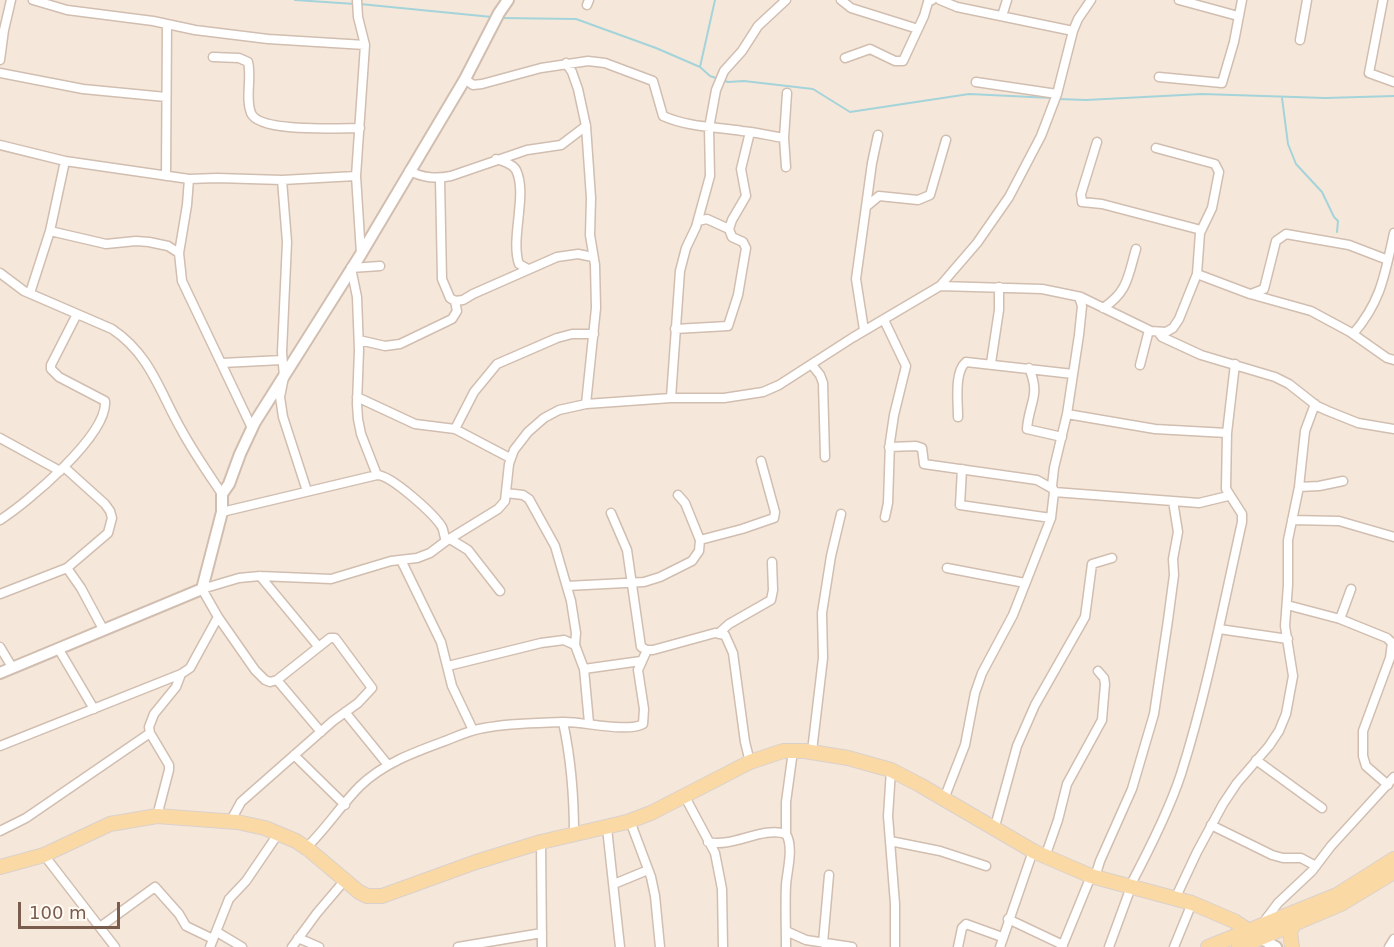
<!DOCTYPE html>
<html>
<head>
<meta charset="utf-8">
<style>
	body { margin:0 }
	#map { position:relative; width:1394px; height:947px; overflow:hidden; background:#fdf6ec; font-family:"DejaVu Sans",sans-serif }
	canvas { display:block }
	.scale { position:absolute; left:18px; top:902px; width:102px; height:27px; box-sizing:border-box; border:3px solid #7a5c4d; border-top:0; padding-left:8px; font-size:18px; line-height:21px; white-space:nowrap; color:#7a5c4d; -webkit-text-stroke:4px #fffaf3; paint-order:stroke }
</style>
</head>
<body>
<div id="map">
<canvas width="1394" height="947"></canvas>
<div class="scale">100 m</div>
</div>
<script>
const ctx = document.querySelector('canvas').getContext('2d');
ctx.lineJoin = 'round';
function paint(path, color) { ctx.fillStyle = color; ctx.fill(path, 'evenodd'); }
function strokePath(path, color, width, dash) { ctx.strokeStyle = color; ctx.lineWidth = width; ctx.lineCap = dash ? 'butt' : 'round'; ctx.setLineDash(dash || []); ctx.stroke(path); }
paint(new Path2D(`
	M 0,0 L 1394,0 L 1394,947 L 0,947 Z`), '#f5e8da');
strokePath(new Path2D(`
	M 295,0 L 355,4
	M 360,4 L 492,17
	M 501,18 L 576,19 L 656,48 L 700,67 L 710,76 L 728,82 L 744,81 L 813,89 L 850,112 L 969,94 L 1052,98
	M 700,67 L 715,0
	M 1282,98 L 1288,144 L 1296,164 L 1322,192 L 1334,217 L 1338,221 L 1337,232
	M 1058,99 L 1086,100 L 1202,94 L 1325,98 L 1394,96`), '#a5d3da', 2);
const minor = new Path2D(`
	M 33,0 L 67,10 L 153,21 L 195,30 L 268,39 L 365,45
	M 357,0 L 358,17 L 365,45 L 356,176 L 361,254
	M 841,0 L 851,8 L 918,29
	M 940,0 L 957,7 L 1073,31
	M 1179,0 L 1238,16
	M 1383,0 L 1369,73 L 1394,82
	M 587,5 L 589,0
	M 1002,16 L 1007,0
	M 1300,40 L 1307,0
	M 213,57 L 239,58 L 248,62 C 252,78 245,98 251,113 C 259,133 339,128 360,128
	M 845,58 L 870,49 L 895,61 L 903,61 L 924,16 L 928,2 L 932,0
	M 0,60 L 4,30 L 11,0
	M 566,63 L 572,72 L 578,89 L 586,126 L 591,198 L 590,235 L 595,265 L 596,308 L 586,404
	M 0,73 L 83,89 L 166,97
	M 1159,77 L 1222,83 L 1234,42 L 1242,0
	M 465,79 L 473,85 L 482,84 L 541,68 L 588,61 L 605,63 L 653,81 L 663,116 C 688,127 716,127 742,131 C 756,132 770,136 784,138
	M 976,82 L 1057,94
	M 1097,142 L 1081,194 L 1082,202 L 1102,204 L 1201,230
	M 0,145 L 65,161 L 189,179 L 217,178 L 282,180 L 356,176
	M 496,159 C 503,161 513,164 516,170 C 528,194 510,238 519,264 L 528,269
	M 786,167 L 784,138 L 787,93
	M 409,171 C 424,178 436,179 451,176 L 527,150 L 561,145 L 586,126
	M 166,176 L 167,25
	M 189,179 L 187,205 L 179,253 L 182,281 L 252,428
	M 282,180 L 287,242 L 282,352 L 284,377 L 280,397 L 283,417 L 307,491
	M 867,206 L 879,196 L 918,200 L 930,195 L 946,140
	M 698,221 L 707,219 L 729,229
	M 50,231 L 106,244 L 136,241 L 149,242 L 168,246 L 179,253
	M 380,266 L 351,268 L 357,297 L 359,350 L 357,404 L 358,419 L 361,434 L 377,475 C 391,475 434,514 442,527 C 444,531 444,537 446,541
	M 0,273 L 24,291 L 112,329 C 151,355 160,393 182,431 C 194,453 208,473 222,494
	M 1197,274 L 1250,294 L 1311,311 L 1350,332 L 1387,358 L 1394,360
	M 940,286 L 1042,289 L 1081,297 L 1151,331 L 1166,332 L 1173,328 L 1179,319 L 1197,274 L 1200,233 L 1212,208 L 1219,172 L 1215,164 L 1156,148
	M 30,293 L 50,231 L 65,161
	M 1251,294 L 1264,289 L 1276,241 L 1286,234 L 1349,245 L 1388,260
	M 455,301 L 463,300 L 473,294 L 557,257 L 578,254 L 593,257
	M 1103,308 C 1128,292 1128,276 1136,249
	M 884,320 L 906,366 L 894,415 L 890,442 L 888,503 L 885,517
	M 675,329 L 728,326 L 738,295 L 746,248 L 743,242 L 732,237 L 729,229 L 732,220 L 746,196 L 741,169 L 750,132
	M 864,330 L 856,279 L 872,163 L 878,135
	M 1158,332 L 1162,337 L 1201,355 L 1275,377 L 1289,384 L 1317,406 L 1328,411 L 1358,423 L 1394,429
	M 1353,334 C 1381,302 1385,274 1394,233
	M 359,340 L 385,346 L 400,344 L 452,319 L 457,311 L 455,301 L 450,298 L 442,279 L 440,179
	M 222,363 L 282,360
	M 991,363 L 999,310 L 999,287
	M 812,365 L 820,375 L 823,383 L 825,457
	M 1140,365 L 1149,330
	M 1029,368 C 1041,396 1029,402 1027,429 L 1062,437
	M 357,397 L 415,424 L 455,429
	M 671,398 L 680,271 L 686,248 L 696,227 L 710,176 L 709,128 L 716,90 L 724,71 L 742,51 L 758,26 L 786,0
	M 1067,414 L 1155,429 L 1227,433
	M 958,417 C 958,401 954,372 966,362 L 1073,374
	M 0,438 L 60,471
	M 889,447 L 916,446 L 922,448 L 924,464 L 1037,480 L 1053,489
	M 510,458 L 455,429 L 474,392 L 497,364 L 557,338 L 572,334 L 594,334
	M 962,469 L 960,505 L 1051,518
	M 1299,487 L 1319,486 L 1343,481
	M 1054,492 L 1199,503 L 1228,496
	M 506,493 L 523,495 L 529,499 L 555,546 L 571,601 L 576,633 L 575,645 L 584,669 L 589,723
	M 222,512 L 377,475
	M 611,513 L 627,550 L 641,647 L 647,650 L 653,650 L 715,633 L 725,635 L 733,653 L 745,742 L 750,762
	M 0,520 C 27,503 108,435 105,401 L 59,377 L 51,369 L 51,365 L 77,314
	M 1292,520 L 1339,521 L 1394,537
	M 450,539 L 468,550 L 500,591
	M 700,540 L 742,529 L 774,518 L 775,512 L 761,461
	M 401,560 L 441,642 L 452,686 L 473,730
	M 67,568 L 81,588 L 103,629
	M 947,568 L 1025,583
	M 260,576 L 318,646
	M 567,586 L 644,582 L 660,577 L 692,561 L 699,551 L 700,540 L 685,503 L 678,495
	M 0,594 L 67,568 L 108,533 L 112,518 L 110,511 L 105,504 L 64,467
	M 1287,605 L 1340,619 L 1387,638 L 1392,643 L 1390,658 L 1363,731 L 1363,756 L 1366,766 L 1388,785
	M 1340,619 L 1351,589
	M 1219,629 L 1288,639
	M 719,633 L 729,624 L 771,600 L 773,590 L 772,562
	M 0,647 L 12,667
	M 58,648 L 94,709
	M 448,666 L 541,643 L 564,640 L 575,645
	M 584,669 L 641,661
	M 277,680 L 321,732
	M 345,712 L 388,765
	M 563,722 C 571,759 574,796 574,834
	M 0,746 L 181,674 L 190,668 L 218,617
	M 812,751 L 823,658 L 822,613 L 831,556 L 841,514
	M 294,755 L 345,805
	M 1256,760 L 1322,808
	M 891,770 L 888,816 L 895,904 L 895,947
	M 684,795 L 715,853 L 722,889 L 723,947
	M 944,799 L 965,745 L 975,693 L 982,673 L 1013,615 L 1051,518 L 1054,492 L 1052,486 L 1054,468 L 1067,414 L 1079,335 L 1082,306 L 1079,297
	M 157,816 L 169,770 L 169,765 L 150,733 L 149,727 L 154,714 L 176,687 L 181,674
	M 630,821 L 651,877 L 655,896 L 660,947
	M 230,822 L 241,802 L 333,721 L 358,703 L 372,688 L 338,642 L 335,638 L 330,638 L 277,680 L 270,682 L 265,680 L 255,670 L 218,617 L 202,589 L 239,578 L 260,576 L 331,579 L 391,561 L 417,558 L 430,553 L 446,541 L 498,509 L 505,501 L 509,464 L 514,450 L 528,432 L 544,418 L 559,410 L 586,404 L 671,398 L 724,398 L 763,392 L 779,385 L 852,338 L 940,286 L 977,243 L 1009,197 L 1041,136 L 1057,94 L 1073,31 L 1078,19 L 1091,0
	M 1211,825 L 1272,855 L 1283,858 L 1301,858 L 1316,866
	M 607,828 L 620,947
	M 994,830 L 1017,746 L 1035,705 L 1085,617 L 1092,564 L 1112,558
	M 0,831 L 26,818 L 150,733
	M 890,841 L 940,851 L 986,866
	M 541,842 L 542,947
	M 708,842 C 733,848 762,826 786,834
	M 306,848 C 326,829 341,805 360,786 C 384,763 415,752 445,741 C 458,736 470,730 484,728 C 509,723 536,723 562,722 C 582,721 627,733 643,724 L 644,709 L 638,670 L 647,650
	M 44,855 L 115,947
	M 1045,857 L 1058,820 L 1067,784 L 1102,720 L 1105,684 L 1104,678 L 1098,671
	M 1095,877 L 1100,861 L 1132,789 L 1154,714 L 1168,620 L 1174,575 L 1173,559 L 1178,532 L 1173,501
	M 614,884 L 648,870
	M 1130,886 C 1148,852 1169,811 1181,774 C 1207,692 1223,607 1242,522 L 1242,514 L 1226,489 L 1227,433 L 1235,364
	M 1175,899 L 1197,852 L 1223,804 L 1237,783 L 1269,746 L 1279,731 L 1286,714 L 1293,676 L 1285,626 L 1288,585 L 1288,540 L 1299,487 L 1305,431 L 1315,404
	M 1008,919 L 1063,945
	M 1266,919 L 1278,903 L 1312,871 L 1331,846 L 1394,777
	M 100,927 L 155,887 L 179,914 L 186,926 L 213,939
	M 786,931 L 806,940 L 852,947
	M 217,932 L 242,947
	M 298,938 L 319,947
	M 823,943 L 829,875
	M 210,947 L 229,899 L 246,881 L 278,834
	M 292,947 L 317,913 L 345,880
	M 458,947 L 542,933
	M 786,947 C 786,926 785,906 786,885 C 787,871 794,847 786,834 L 786,802 L 793,751
	M 958,947 L 962,928 L 966,924 L 1002,937
	M 1000,947 L 1033,851
	M 1062,947 L 1091,876
	M 1109,947 L 1131,887
	M 1174,947 L 1192,903
	M 1389,947 L 1394,939`);
const tertiary = new Path2D(`
	M 0,673 L 202,589 L 222,512 L 222,494 L 229,484 L 240,454 L 255,422 L 361,254 L 465,79 L 499,13 L 508,0
	M 1260,938 L 1276,947`);
const primary = new Path2D(`
	M 0,867 L 44,855 L 110,824 L 157,816 L 237,822 L 265,828 L 296,841 L 308,849 L 359,892 L 367,896 L 382,896 L 476,862 L 541,842 L 627,822 L 651,813 L 750,762 L 783,751 L 805,751 L 848,758 L 891,770 L 920,785 L 1033,851 L 1091,876 L 1192,903 L 1234,921 L 1260,938
	M 1208,947 L 1337,895 L 1394,859
	M 1239,947 L 1341,904 L 1394,872
	M 1292,947 L 1290,932 L 1294,924`);
strokePath(minor, '#d1beb0', 11);
strokePath(tertiary, '#d1beb0', 14);
strokePath(primary, '#dad1cd', 16);
strokePath(minor, '#fff', 8);
strokePath(tertiary, '#fff', 10);
strokePath(primary, '#fbd9a5', 14);
</script>
</body>
</html>
